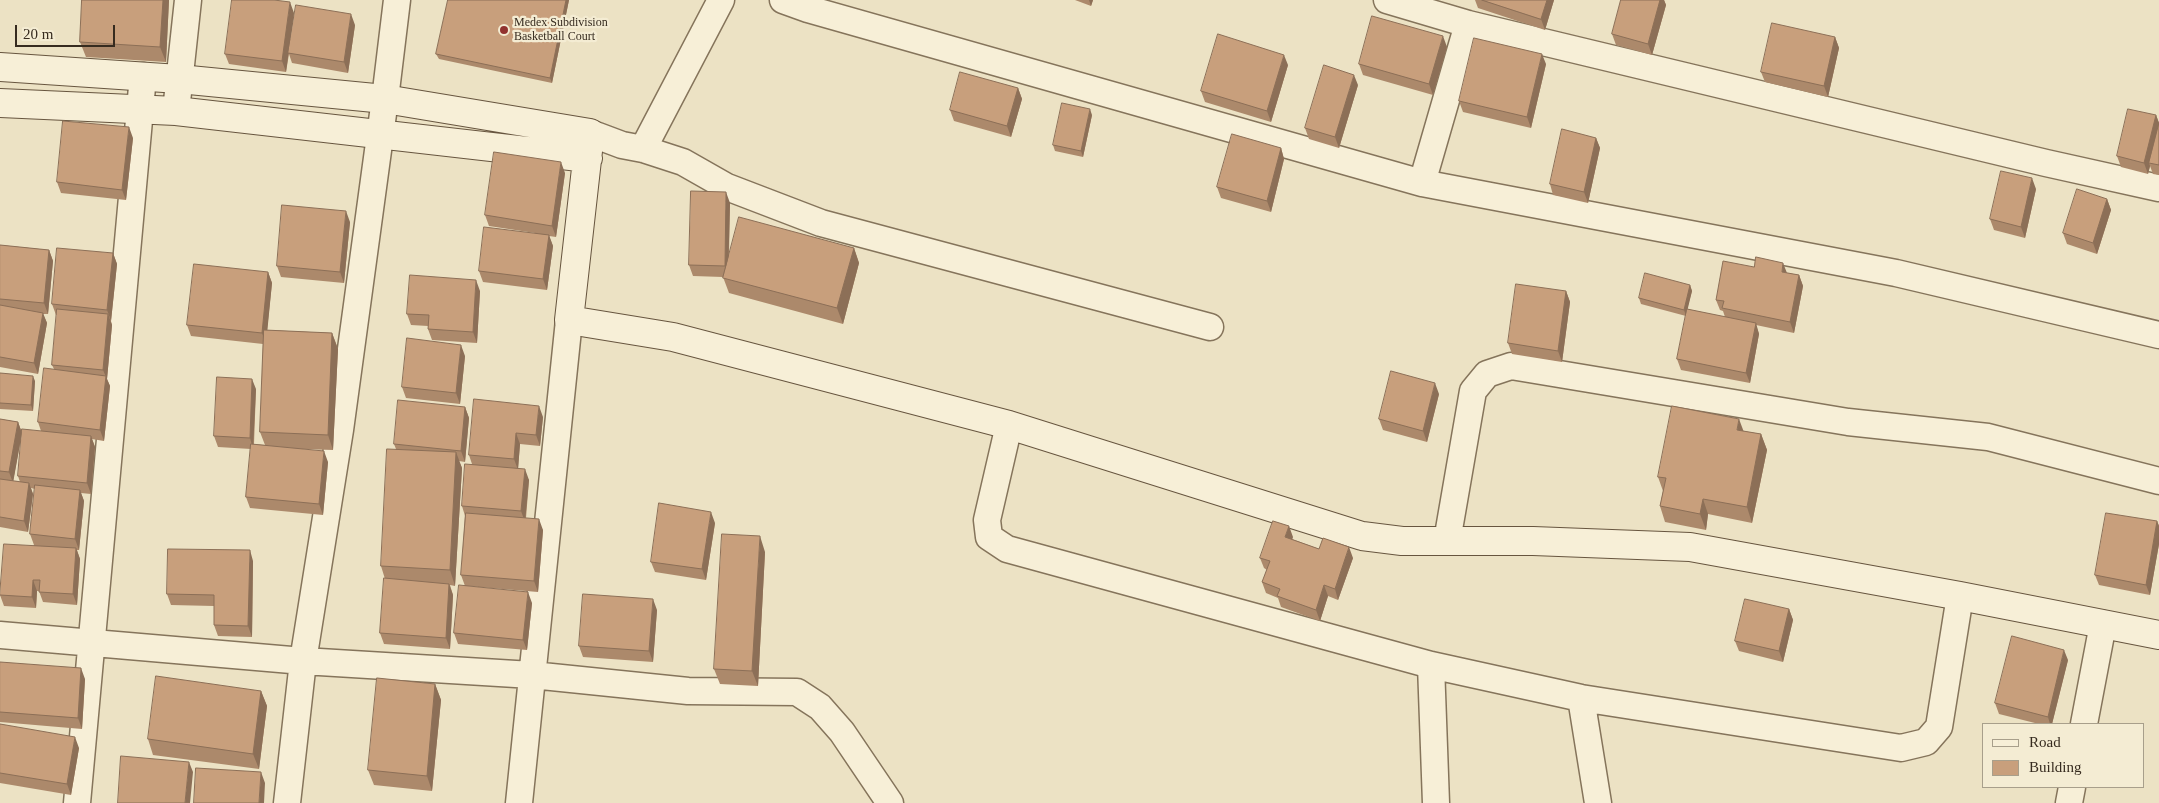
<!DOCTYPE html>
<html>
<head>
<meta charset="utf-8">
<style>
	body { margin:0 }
	#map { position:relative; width:2159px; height:803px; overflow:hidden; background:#ece2c4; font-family:"Times New Roman",serif }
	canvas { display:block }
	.legend { position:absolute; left:1982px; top:723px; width:162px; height:65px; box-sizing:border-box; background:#f4ecd3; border:1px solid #a89f8b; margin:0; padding:6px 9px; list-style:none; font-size:15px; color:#362b1f }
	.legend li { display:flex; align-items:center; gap:10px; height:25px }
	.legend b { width:25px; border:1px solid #a89f8b }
	.scale { position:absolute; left:15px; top:25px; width:100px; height:22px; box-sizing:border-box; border:2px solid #362b1f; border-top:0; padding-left:6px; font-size:15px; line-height:18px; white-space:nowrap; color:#362b1f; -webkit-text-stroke:4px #f4ecd3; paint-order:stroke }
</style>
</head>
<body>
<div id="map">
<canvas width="2159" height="803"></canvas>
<ul class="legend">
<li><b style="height:6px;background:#f7efd7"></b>Road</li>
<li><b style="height:14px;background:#c89f7c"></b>Building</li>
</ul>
<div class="scale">20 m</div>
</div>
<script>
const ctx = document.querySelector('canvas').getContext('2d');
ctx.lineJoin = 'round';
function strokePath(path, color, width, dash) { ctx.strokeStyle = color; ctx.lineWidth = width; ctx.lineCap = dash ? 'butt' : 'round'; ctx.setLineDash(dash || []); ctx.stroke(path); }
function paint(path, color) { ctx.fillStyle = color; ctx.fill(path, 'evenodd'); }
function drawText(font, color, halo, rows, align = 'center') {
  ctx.font = font + ' "Times New Roman",serif'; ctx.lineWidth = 4.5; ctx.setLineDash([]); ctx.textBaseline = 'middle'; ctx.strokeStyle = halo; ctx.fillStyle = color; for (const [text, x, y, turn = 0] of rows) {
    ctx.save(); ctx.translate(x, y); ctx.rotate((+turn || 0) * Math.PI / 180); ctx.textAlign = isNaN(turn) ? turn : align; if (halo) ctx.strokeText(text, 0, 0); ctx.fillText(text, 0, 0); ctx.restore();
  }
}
const street = new Path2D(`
	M 783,0 L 808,9 L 1422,183 L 1896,273 L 2159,335
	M 1387,0 L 1468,24 L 2046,163 L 2159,188
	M 176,111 L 188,0
	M 590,133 L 622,145 L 643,149 L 683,162 L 727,187 L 821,223 L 1210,327
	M 643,149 L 721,0
	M 1422,183 L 1468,24
	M 1009,425 L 987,520 L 989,537 L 1007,549 L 1431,665 L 1581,698 L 1901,748 L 1926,742 L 1939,727 L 1960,596
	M 1447,541 L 1473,391 L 1487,374 L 1511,366 L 1848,422 L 1988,437 L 2159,481
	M 0,635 L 303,661 L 532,675 L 688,691 L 797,692 L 820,707 L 842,732 L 890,803
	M 1431,665 L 1436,803
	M 1581,698 L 1598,803
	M 2084,724 L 2103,624
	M 77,803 L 143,76
	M 287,803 L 303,661 L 340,430 L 385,99 L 397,0
	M 519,803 L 569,320
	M 2069,803 L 2072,787`);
const secondary = new Path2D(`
	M 0,67 L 179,79 L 385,99 L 590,133 L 569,320 L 673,337 L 1009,425 L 1362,536 L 1402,541 L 1533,541 L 1690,547 L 1960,596 L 2159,635
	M 0,103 L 176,111 L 588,158`);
strokePath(street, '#85745b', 29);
strokePath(secondary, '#67553f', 30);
strokePath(street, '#f7efd7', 26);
strokePath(secondary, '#f7efd7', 28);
paint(new Path2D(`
	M 82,0 L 169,0 L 166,62 L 86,57 L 80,42 Z
	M 448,0 L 569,0 L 552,83 L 439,59 L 436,54 Z
	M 1075,0 L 1093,0 L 1091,6 Z
	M 1475,0 L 1554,0 L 1545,30 L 1478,8 Z
	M 1621,0 L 1664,0 L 1666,5 L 1652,55 L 1616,45 L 1612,34 Z
	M 294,13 L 290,39 L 355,25 L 348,73 L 292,63 L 289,54 L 286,72 L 229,64 L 225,54 Z
	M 1835,37 L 1839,48 L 1828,97 L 1765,82 L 1761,72 Z
	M 1447,47 L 1433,95 L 1363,75 L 1359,64 Z
	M 1546,64 L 1531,128 L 1463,112 L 1459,101 Z
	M 1288,65 L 1271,122 L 1205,102 L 1201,91 Z
	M 1358,85 L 1339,148 L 1309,139 L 1305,128 Z
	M 1018,88 L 1022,99 L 1011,137 L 954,121 L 950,110 Z
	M 1092,115 L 1083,157 L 1055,151 L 1053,145 Z
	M 2156,115 L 2159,123 L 2159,175 L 2153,174 L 2150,166 L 2148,174 L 2121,167 L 2117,156 Z
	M 133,138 L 126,200 L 61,193 L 57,182 Z
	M 1596,138 L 1600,148 L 1588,203 L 1553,195 L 1550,184 Z
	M 1281,148 L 1284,159 L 1271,212 L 1221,198 L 1217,187 Z
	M 565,173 L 556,237 L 549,236 L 553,246 L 547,290 L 483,282 L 479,271 L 535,233 L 489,226 L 485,215 Z
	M 2036,189 L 2025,238 L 1994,230 L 1990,219 Z
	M 2107,199 L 2111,210 L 2097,254 L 2067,244 L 2063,233 Z
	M 730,203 L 729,256 L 854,248 L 859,263 L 843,324 L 729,293 L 723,277 L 693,276 L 689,265 Z
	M 350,222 L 344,283 L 281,277 L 277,266 Z
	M 0,245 L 49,250 L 53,261 L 48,314 L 43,314 L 47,323 L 38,374 L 0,367 Z
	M 113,253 L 117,264 L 111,321 L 112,325 L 107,379 L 110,386 L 104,441 L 92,439 L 95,447 L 91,494 L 81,493 L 84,501 L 79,550 L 77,550 L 80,559 L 77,605 L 43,602 L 39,591 L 37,591 L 36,608 L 4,606 L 0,595 L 34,545 L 30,534 L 35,489 L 31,488 L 33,494 L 28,532 L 0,527 L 0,419 L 18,422 L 22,433 L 13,481 L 20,482 L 18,476 L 41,431 L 38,422 L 54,369 L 52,365 L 57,315 L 56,315 L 52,304 Z
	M 1754,267 L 1799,275 L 1803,286 L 1794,333 L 1756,325 L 1759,334 L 1750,383 L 1681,370 L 1677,359 L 1686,316 L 1641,304 L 1639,298 L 1690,285 L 1692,291 L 1687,309 L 1725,317 L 1723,311 L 1720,310 L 1716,300 Z
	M 268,272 L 272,283 L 267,330 L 332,333 L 338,349 L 333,450 L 301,449 L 328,462 L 323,515 L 250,508 L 246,497 L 251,449 L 218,447 L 214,436 L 256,389 L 254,444 L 265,445 L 260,432 L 263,344 L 191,336 L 187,325 Z
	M 480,291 L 477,343 L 432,340 L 428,329 L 428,326 L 411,325 L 407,314 Z
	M 1566,291 L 1570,302 L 1562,362 L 1512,354 L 1508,343 Z
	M 465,356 L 460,404 L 406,398 L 402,387 Z
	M 0,373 L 35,381 L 33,411 L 0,409 Z
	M 1439,394 L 1427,442 L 1383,430 L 1379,419 Z
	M 465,407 L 469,418 L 465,462 L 459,461 L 462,468 L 455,586 L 450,585 L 453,595 L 450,649 L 384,644 L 380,633 L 385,579 L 381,566 L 396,449 L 394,444 Z
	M 543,417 L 540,446 L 520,444 L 518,468 L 529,480 L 526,518 L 543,530 L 538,592 L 467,586 L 532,603 L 527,650 L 458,644 L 454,633 L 465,586 L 461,575 L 465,516 L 462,506 L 472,464 L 469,455 Z
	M 1743,431 L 1761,434 L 1767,450 L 1752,523 L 1708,514 L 1706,530 L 1665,522 L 1660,506 L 1663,491 L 1658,477 Z
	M 2157,521 L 2159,526 L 2159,544 L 2150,595 L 2099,585 L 2095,575 Z
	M 715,523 L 706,580 L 655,572 L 651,562 Z
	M 1293,537 L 1292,539 L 1319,549 L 1353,558 L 1338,600 L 1328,596 L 1320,621 L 1281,607 L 1278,598 L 1266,593 L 1262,582 L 1267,570 L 1264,568 L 1260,558 Z
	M 765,552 L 758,686 L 720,684 L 714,669 Z
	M 253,561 L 252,637 L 218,636 L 214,625 L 214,606 L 171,605 L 167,594 Z
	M 1789,609 L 1793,620 L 1783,662 L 1739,651 L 1735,641 Z
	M 657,610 L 653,662 L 583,657 L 579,646 Z
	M 2068,660 L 2052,724 L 2039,724 L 1999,714 L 1995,703 Z
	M 0,662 L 85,679 L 82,729 L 0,722 Z
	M 435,684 L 441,700 L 432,791 L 374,785 L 368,770 Z
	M 261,691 L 267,706 L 259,769 L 153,755 L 148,739 Z
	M 0,724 L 79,748 L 71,795 L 0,783 Z`), '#ac896b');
paint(new Path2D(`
	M 163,0 L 169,0 L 166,62 L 160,47 Z
	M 566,0 L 569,0 L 552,83 L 550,78 Z
	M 1089,0 L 1093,0 L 1091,6 Z
	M 1547,0 L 1554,0 L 1545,30 L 1541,19 Z
	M 1660,0 L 1664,0 L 1666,5 L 1652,55 L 1648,44 Z
	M 290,2 L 294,13 L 286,72 L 282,61 Z
	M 351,14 L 355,25 L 348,73 L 344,62 Z
	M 1443,36 L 1447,47 L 1433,95 L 1429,84 Z
	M 1835,37 L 1839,48 L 1828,97 L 1824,86 Z
	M 1542,54 L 1546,64 L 1531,128 L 1527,117 Z
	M 1284,55 L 1288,65 L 1271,122 L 1267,111 Z
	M 1354,75 L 1358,85 L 1339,148 L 1335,137 Z
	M 1018,88 L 1022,99 L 1011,137 L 1007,126 Z
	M 1090,109 L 1092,115 L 1083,157 L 1081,151 Z
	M 2156,115 L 2159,123 L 2149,163 L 2150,166 L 2148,174 L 2144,163 Z
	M 129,127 L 133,138 L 126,200 L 122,190 Z
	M 1596,138 L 1600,148 L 1588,203 L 1584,192 Z
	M 1281,148 L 1284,159 L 1271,212 L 1267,201 Z
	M 561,162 L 565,173 L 556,237 L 552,226 Z
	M 2032,178 L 2036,189 L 2025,238 L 2021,227 Z
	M 726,192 L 730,203 L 728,277 L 725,266 Z
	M 2107,199 L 2111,210 L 2097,254 L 2093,243 Z
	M 346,211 L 350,222 L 344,283 L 340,272 Z
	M 549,235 L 553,246 L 547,290 L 543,279 Z
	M 854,248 L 859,263 L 843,324 L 837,308 Z
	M 49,250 L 53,261 L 48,314 L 44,303 Z
	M 113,253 L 117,264 L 111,321 L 107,310 Z
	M 1783,263 L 1787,273 L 1782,272 Z
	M 268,272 L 272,283 L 266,344 L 262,333 Z
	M 1799,275 L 1803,286 L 1794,333 L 1790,322 Z
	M 476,280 L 480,291 L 477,343 L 473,332 Z
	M 1690,285 L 1692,291 L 1686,316 L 1684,310 Z
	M 1566,291 L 1570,302 L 1562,362 L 1558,351 Z
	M 43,313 L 47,323 L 38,374 L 34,363 Z
	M 108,314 L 112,325 L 107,379 L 110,386 L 104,441 L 100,430 L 106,377 L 103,370 Z
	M 1756,323 L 1759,334 L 1750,383 L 1746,373 Z
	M 332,333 L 338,349 L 333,450 L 328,435 Z
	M 461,345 L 465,356 L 460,404 L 456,393 Z
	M 33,376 L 35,381 L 33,411 L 31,405 Z
	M 252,379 L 256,389 L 253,449 L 250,438 Z
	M 1435,383 L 1439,394 L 1427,442 L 1423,431 Z
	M 539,406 L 543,417 L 540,446 L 536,435 Z
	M 465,407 L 469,418 L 465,462 L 461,451 Z
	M 1739,419 L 1745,435 L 1737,430 Z
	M 18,422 L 22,433 L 13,483 L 9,472 Z
	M 516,433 L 520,444 L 518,470 L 514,459 Z
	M 1761,434 L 1767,450 L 1752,523 L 1747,507 Z
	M 91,436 L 95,447 L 91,494 L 87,483 Z
	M 324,451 L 328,462 L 323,515 L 319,504 Z
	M 456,452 L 462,468 L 455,586 L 450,570 Z
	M 525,469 L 529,480 L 525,522 L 521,511 Z
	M 29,483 L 33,494 L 28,532 L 24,521 Z
	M 80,490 L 84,501 L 79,550 L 75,539 Z
	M 1703,499 L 1708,514 L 1706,530 L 1700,514 Z
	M 711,512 L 715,523 L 706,580 L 702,569 Z
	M 539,519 L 543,530 L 538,592 L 534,581 Z
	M 2157,521 L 2159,526 L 2159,544 L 2150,595 L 2146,585 Z
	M 1289,526 L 1293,537 L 1289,548 L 1285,537 Z
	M 760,536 L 765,552 L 758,686 L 752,671 Z
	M 1349,547 L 1353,558 L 1338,600 L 1335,589 Z
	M 76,548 L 80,559 L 77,605 L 73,594 Z
	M 250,550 L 253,561 L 252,637 L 248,626 Z
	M 33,580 L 37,591 L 36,608 L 32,597 Z
	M 449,584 L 453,595 L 450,649 L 446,638 Z
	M 1324,585 L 1328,596 L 1320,621 L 1316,610 Z
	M 528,592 L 532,603 L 527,650 L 523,640 Z
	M 653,599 L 657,610 L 653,662 L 649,651 Z
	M 1789,609 L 1793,620 L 1783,662 L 1779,651 Z
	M 2064,650 L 2068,660 L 2052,724 L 2050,724 L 2048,717 Z
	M 81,668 L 85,679 L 82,729 L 78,718 Z
	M 435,684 L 441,700 L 432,791 L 427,776 Z
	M 261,691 L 267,706 L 259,769 L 253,754 Z
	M 75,737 L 79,748 L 71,795 L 67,784 Z
	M 189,762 L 193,772 L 190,803 L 185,803 Z
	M 261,772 L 265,783 L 264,803 L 259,803 Z`), '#8c6f57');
const building = new Path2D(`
	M 82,0 L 163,0 L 160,47 L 80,42 Z
	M 232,0 L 274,0 L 290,2 L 282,61 L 225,54 Z
	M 448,0 L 566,0 L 550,78 L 436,54 Z
	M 1482,0 L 1547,0 L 1541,19 Z
	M 1621,0 L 1660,0 L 1648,44 L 1612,34 Z
	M 296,5 L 351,14 L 344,62 L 288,53 Z
	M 1372,16 L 1443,36 L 1429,84 L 1359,64 Z
	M 1772,23 L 1835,37 L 1824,86 L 1761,72 Z
	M 1218,34 L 1284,55 L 1267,111 L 1201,91 Z
	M 1474,38 L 1542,54 L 1527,117 L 1459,101 Z
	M 1324,65 L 1354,75 L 1335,137 L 1305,128 Z
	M 960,72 L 1018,88 L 1007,126 L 950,110 Z
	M 1062,103 L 1090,109 L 1081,151 L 1053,145 Z
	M 2128,109 L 2156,115 L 2144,163 L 2117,156 Z
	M 63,121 L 129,127 L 122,190 L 57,182 Z
	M 2159,123 L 2159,165 L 2149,163 Z
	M 1562,129 L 1596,138 L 1584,192 L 1550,184 Z
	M 1232,134 L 1281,148 L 1267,201 L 1217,187 Z
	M 494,152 L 561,162 L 552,226 L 485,215 Z
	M 2001,171 L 2032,178 L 2021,227 L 1990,219 Z
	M 2077,189 L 2107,199 L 2093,243 L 2063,233 Z
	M 691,191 L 726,192 L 725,266 L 689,265 Z
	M 282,205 L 346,211 L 340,272 L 277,266 Z
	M 739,217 L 854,248 L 837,308 L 723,278 Z
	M 484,227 L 549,235 L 543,279 L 479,271 Z
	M 0,245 L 49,250 L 44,303 L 0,299 Z
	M 57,248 L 113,253 L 107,310 L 52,304 Z
	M 1756,257 L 1783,263 L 1782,272 L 1799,275 L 1790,322 L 1722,308 L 1724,301 L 1716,300 L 1723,261 L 1754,267 Z
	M 194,264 L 268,272 L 262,333 L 187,325 Z
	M 1645,273 L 1690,285 L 1684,310 L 1639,298 Z
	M 410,275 L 476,280 L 473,332 L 428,329 L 429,315 L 407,314 Z
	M 1516,284 L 1566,291 L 1558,351 L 1508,343 Z
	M 0,305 L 43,313 L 34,363 L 0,357 Z
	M 57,309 L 108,314 L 103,370 L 52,365 Z
	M 1687,309 L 1756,323 L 1746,373 L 1677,359 Z
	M 264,330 L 332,333 L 328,435 L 260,432 Z
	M 407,338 L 461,345 L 456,393 L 402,387 Z
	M 44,368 L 106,376 L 100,430 L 38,422 Z
	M 1391,371 L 1435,383 L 1423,431 L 1379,419 Z
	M 0,373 L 33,376 L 31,405 L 0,403 Z
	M 217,377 L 252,379 L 250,438 L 214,436 Z
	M 474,399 L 539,406 L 536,435 L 516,433 L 514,459 L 469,455 Z
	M 398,400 L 465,407 L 461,451 L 394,444 Z
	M 1672,406 L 1739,419 L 1737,430 L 1761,434 L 1747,507 L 1703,499 L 1700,514 L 1660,506 L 1666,478 L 1658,477 Z
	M 0,419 L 18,422 L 9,472 L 0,471 Z
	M 22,429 L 91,436 L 87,483 L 18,476 Z
	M 251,444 L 324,451 L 319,504 L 246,497 Z
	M 387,449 L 456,452 L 450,570 L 381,566 Z
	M 465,464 L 525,469 L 521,511 L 462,506 Z
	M 0,479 L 29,483 L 24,521 L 0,517 Z
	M 35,485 L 80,490 L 75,539 L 30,534 Z
	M 659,503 L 711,512 L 702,569 L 651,562 Z
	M 466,513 L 539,519 L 534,581 L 461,575 Z
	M 2106,513 L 2157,521 L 2146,585 L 2095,575 Z
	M 1273,521 L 1289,526 L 1285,537 L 1319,549 L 1323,538 L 1349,547 L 1335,589 L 1324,585 L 1316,610 L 1277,596 L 1280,589 L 1262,582 L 1270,561 L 1260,558 Z
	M 722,534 L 760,536 L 752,671 L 714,669 Z
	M 4,544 L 76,548 L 73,594 L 39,592 L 40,580 L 33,580 L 32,597 L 0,595 Z
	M 168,549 L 250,550 L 248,626 L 214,625 L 214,595 L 167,594 Z
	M 384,578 L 449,584 L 446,638 L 380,633 Z
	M 459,585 L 528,592 L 523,640 L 454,633 Z
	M 583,594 L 653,599 L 649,651 L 579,646 Z
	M 1745,599 L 1789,609 L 1779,651 L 1735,641 Z
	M 2012,636 L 2064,650 L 2048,717 L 1995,703 Z
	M 0,662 L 81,668 L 78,718 L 0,712 Z
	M 156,676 L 261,691 L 253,754 L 148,739 Z
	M 377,678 L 435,684 L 427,776 L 368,770 Z
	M 0,724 L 75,737 L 67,784 L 0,773 Z
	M 121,756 L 189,762 L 185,803 L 118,803 Z
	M 196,768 L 261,772 L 259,803 L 194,803 Z`);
paint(building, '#c89f7c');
strokePath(building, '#8c6f57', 1);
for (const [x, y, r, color] of [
	[504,30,5,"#91322e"]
]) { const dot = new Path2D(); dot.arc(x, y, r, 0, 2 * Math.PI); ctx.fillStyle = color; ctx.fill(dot); strokePath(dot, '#f4ecd3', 2); }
drawText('12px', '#362b1f', '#f4ecd3', [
	["Medex Subdivision",514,23],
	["Basketball Court",514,37]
], 'left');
</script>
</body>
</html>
